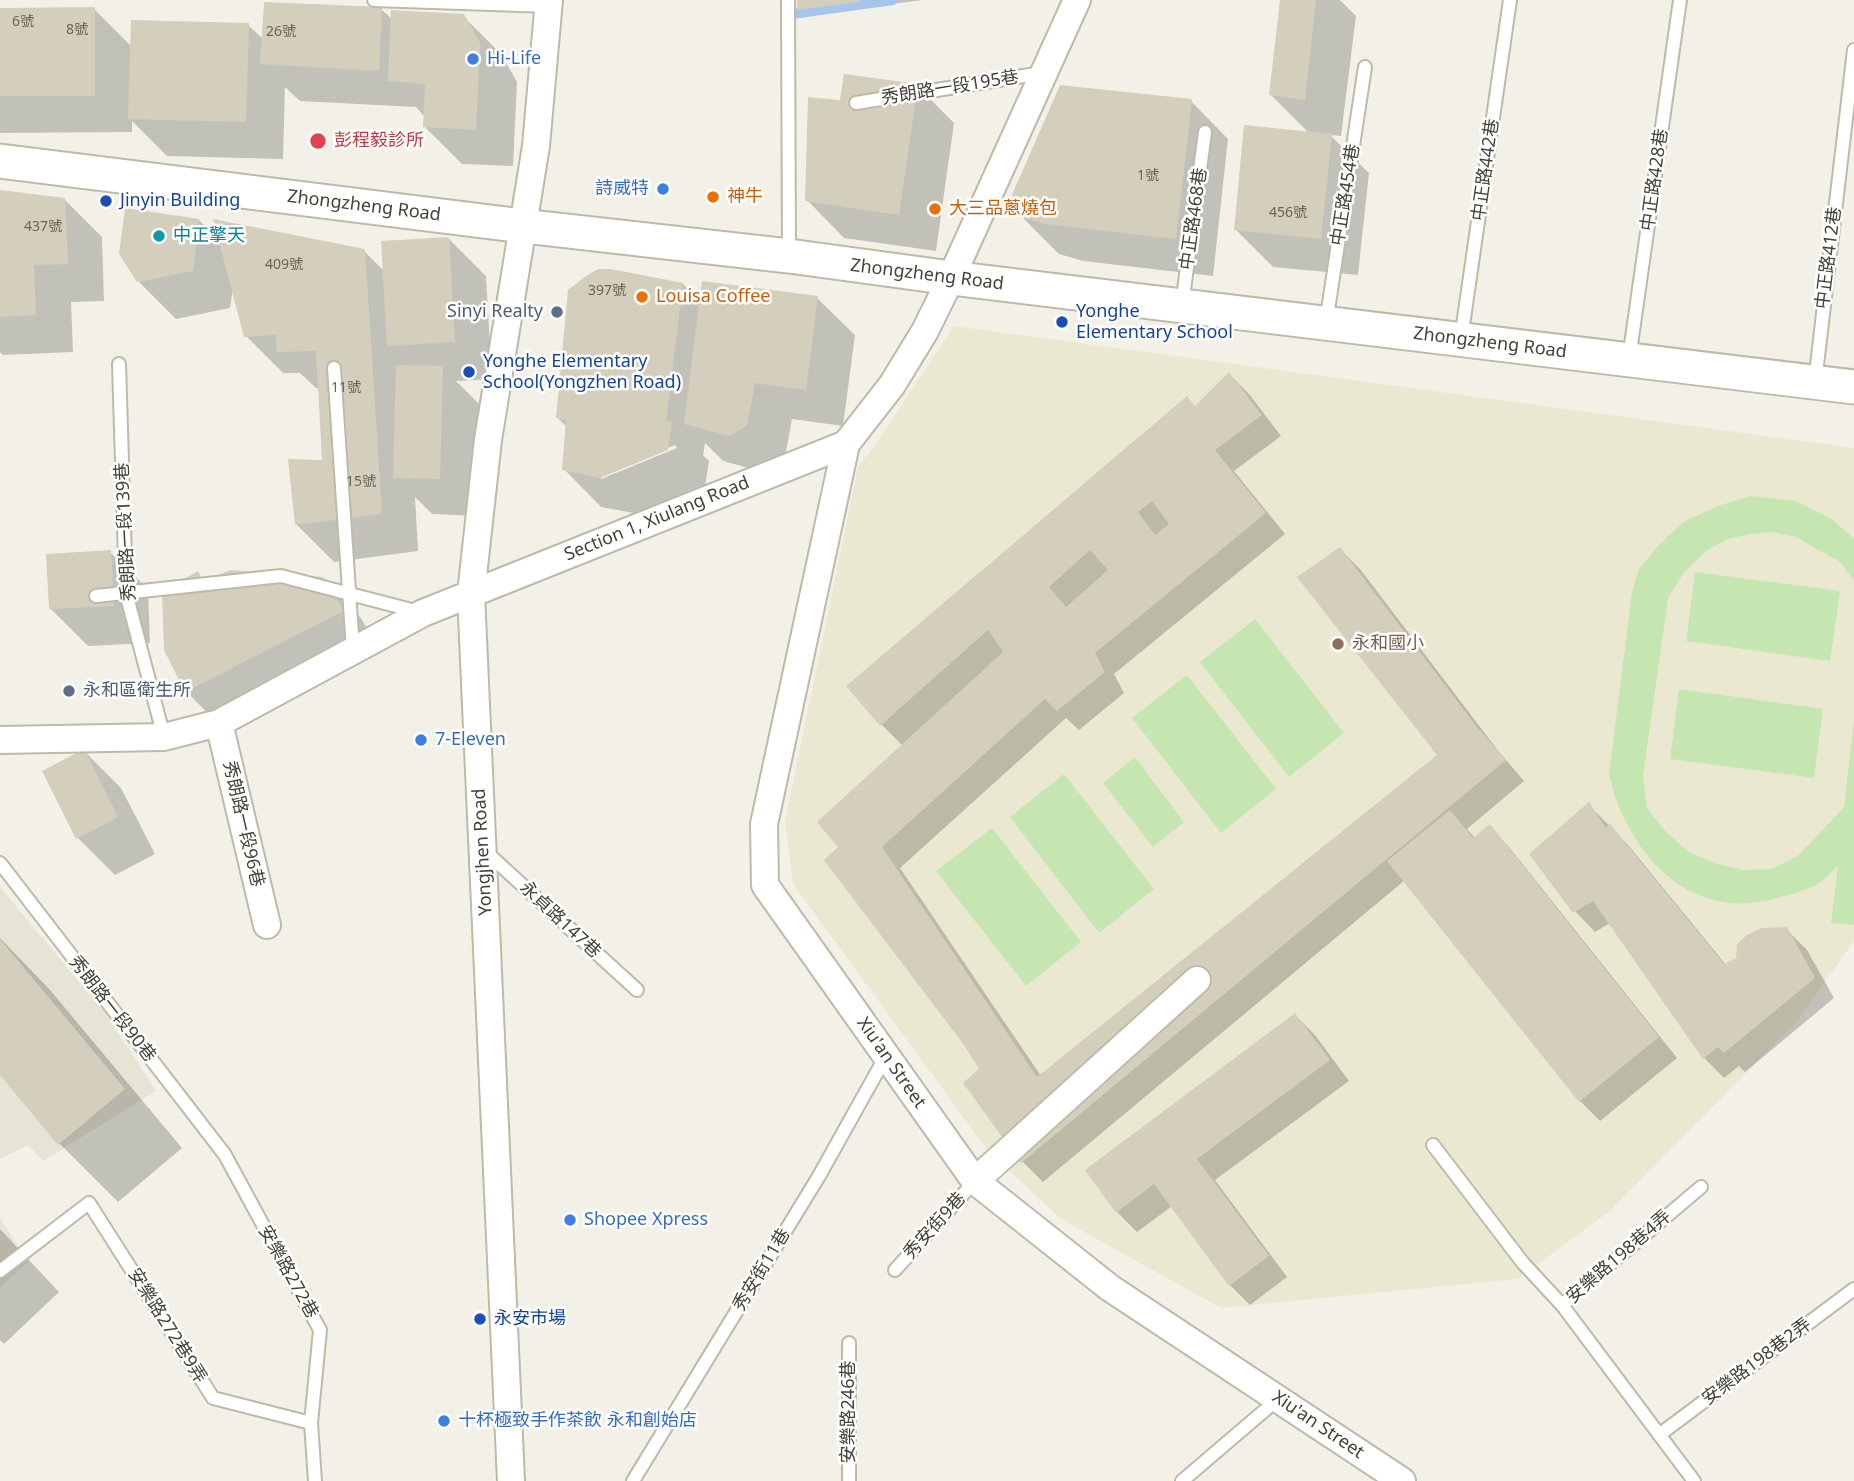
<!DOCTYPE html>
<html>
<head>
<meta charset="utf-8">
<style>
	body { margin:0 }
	canvas { display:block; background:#f3f1e7 }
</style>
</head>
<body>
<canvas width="1854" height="1481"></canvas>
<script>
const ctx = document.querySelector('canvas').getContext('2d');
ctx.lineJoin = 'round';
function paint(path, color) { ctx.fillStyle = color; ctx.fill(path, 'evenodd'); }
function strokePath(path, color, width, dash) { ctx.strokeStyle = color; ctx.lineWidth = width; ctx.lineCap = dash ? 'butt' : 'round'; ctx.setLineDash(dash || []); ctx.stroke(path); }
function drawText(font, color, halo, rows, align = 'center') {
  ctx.font = font + ' "Noto Sans","Noto Sans TC",sans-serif'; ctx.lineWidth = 5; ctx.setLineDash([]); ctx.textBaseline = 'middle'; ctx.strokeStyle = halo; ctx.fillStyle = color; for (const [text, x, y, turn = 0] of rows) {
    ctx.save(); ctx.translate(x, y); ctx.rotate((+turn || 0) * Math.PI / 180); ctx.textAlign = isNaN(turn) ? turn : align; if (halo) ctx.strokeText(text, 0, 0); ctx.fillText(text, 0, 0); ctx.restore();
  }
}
paint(new Path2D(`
	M 0,887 L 105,1013 L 156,1091 L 43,1161 L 28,1145 L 0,1159 Z
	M 0,1218 L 28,1262 L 0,1287 Z`), '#e6e4d5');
paint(new Path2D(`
	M 954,326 L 1854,448 L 1854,941 L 1796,1022 L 1610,1211 L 1518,1279 L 1221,1308 L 1061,1219 L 988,1151 L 793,884 L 785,821 L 858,467 L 874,446 Z`), '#ebe8d1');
paint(new Path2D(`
	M 1750,496 L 1796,501 L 1832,519 L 1854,539 L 1854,581 L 1840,562 L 1796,537 L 1772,532 L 1751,534 L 1728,539 L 1706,551 L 1684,572 L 1668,598 L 1643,776 L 1647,808 L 1666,832 L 1689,852 L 1718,864 L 1743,870 L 1772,869 L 1799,855 L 1844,807 L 1854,720 L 1854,925 L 1831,923 L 1838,866 C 1833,870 1828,876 1823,880 C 1810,890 1792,894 1777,898 C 1701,920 1646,872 1618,805 C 1614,795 1612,784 1609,774 L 1632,592 L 1639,569 L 1659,545 L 1682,523 L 1715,507 Z
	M 1695,572 L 1840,591 L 1830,661 L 1686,641 Z
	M 1255,619 L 1344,733 L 1289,777 L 1200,662 Z
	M 1187,675 L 1276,789 L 1221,833 L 1132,718 Z
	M 1679,689 L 1823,709 L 1814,778 L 1670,759 Z
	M 1135,757 L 1184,822 L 1153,847 L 1103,783 Z
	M 1064,774 L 1154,889 L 1099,933 L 1010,817 Z
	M 992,828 L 1081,942 L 1026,986 L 936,871 Z`), '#c6e6b1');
paint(new Path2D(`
	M 798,0 L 923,0 L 805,15 L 799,9 Z
	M 1282,0 L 1340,0 L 1356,16 L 1341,136 L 1330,135 L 1369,173 L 1358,275 L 1273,267 L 1235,229 L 1310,134 L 1271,95 Z
	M 0,9 L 94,9 L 132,47 L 248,25 L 264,40 L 381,9 L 393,20 L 463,16 L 501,54 L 517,82 L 513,166 L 462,164 L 425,127 L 425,117 L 416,107 L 300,101 L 285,87 L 283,159 L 167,156 L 132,121 L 132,132 L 0,133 Z
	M 917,86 L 954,123 L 936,251 L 844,238 L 807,200 L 841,102 Z
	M 1191,101 L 1228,139 L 1213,276 L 1083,261 L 1059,254 L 1022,217 Z
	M 0,192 L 65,200 L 102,237 L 104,301 L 71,302 L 73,352 L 3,355 L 0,352 Z
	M 199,220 L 220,242 L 364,251 L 385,272 L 449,239 L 486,276 L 492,379 L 456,381 L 480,405 L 477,516 L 432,514 L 415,497 L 418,551 L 334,562 L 296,524 L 324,462 L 320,388 L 316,388 L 300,373 L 283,373 L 246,336 L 233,288 L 230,308 L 176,319 L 138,281 Z
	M 683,284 L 701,303 L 817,298 L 855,335 L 843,426 L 792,419 L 784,463 L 767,473 L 723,461 L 705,443 L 703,455 L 709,461 L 705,487 L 639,514 L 601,507 L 564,469 L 567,427 L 558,418 ZM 675,445 L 677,448 L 601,479 L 601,475 Z
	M 1229,374 L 1249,394 L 1281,436 L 1234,471 L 1285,534 L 1114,674 L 1124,693 L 1079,730 L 1066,718 L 900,868 L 1041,1076 L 1440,756 L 1340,549 L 1360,569 L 1496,748 L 1524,781 L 1467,829 L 1475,838 L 1489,827 L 1509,847 L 1677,1058 L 1600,1121 L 1580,1101 L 1405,880 L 1043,1182 L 1023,1162 L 965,1083 L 981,1070 L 840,847 L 903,746 L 882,725 L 848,686 L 1196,408 Z
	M 110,552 L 148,589 L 150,643 L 88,646 L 51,609 Z
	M 198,574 L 206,582 L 322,579 L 360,617 L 380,649 L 223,729 L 186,691 Z
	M 84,751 L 121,788 L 155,854 L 115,875 L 78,838 Z
	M 1589,805 L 1629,846 L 1726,965 L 1786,929 L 1807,950 L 1834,998 L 1745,1072 L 1739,1066 L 1724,1078 L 1704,1058 L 1610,923 L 1595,932 L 1575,911 Z
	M 0,938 L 50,990 L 182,1148 L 118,1202 L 60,1144 L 0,1072 Z
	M 1295,1015 L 1315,1035 L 1349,1081 L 1215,1180 L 1287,1277 L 1250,1305 L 1230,1285 L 1172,1206 L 1137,1232 L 1117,1212 Z
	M 0,1229 L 59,1292 L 4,1344 L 0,1340 Z`), '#0003');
strokePath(new Path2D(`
	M 792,14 L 893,0`), '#a5c5ed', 10);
paint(new Path2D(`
	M 797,0 L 860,0 L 860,2 L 797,10 Z
	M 1280,0 L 1316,0 L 1305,100 L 1269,95 Z
	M 264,2 L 382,7 L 379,71 L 260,64 Z
	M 95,7 L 95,96 L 0,96 L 0,8 Z
	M 391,10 L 464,14 L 480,43 L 476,130 L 423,127 L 425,84 L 388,81 Z
	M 131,20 L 249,23 L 246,122 L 128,119 Z
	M 844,74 L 918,84 L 899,215 L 805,201 L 808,97 L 840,100 Z
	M 1060,85 L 1192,99 L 1176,239 L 1045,224 L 1020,217 L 1012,195 Z
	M 1244,125 L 1332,134 L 1321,239 L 1234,230 Z
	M 0,190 L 65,198 L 68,264 L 34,265 L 36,315 L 0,317 Z
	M 125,208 L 199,219 L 193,271 L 137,282 L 119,254 Z
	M 213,219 L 365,249 L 382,514 L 295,525 L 288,459 L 322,460 L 316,351 L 277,352 L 276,335 L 244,337 Z
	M 449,237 L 455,342 L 387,346 L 381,241 Z
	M 598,269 L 611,269 L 683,283 L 666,421 L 672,421 L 668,450 L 600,478 L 562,470 L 566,420 L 556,418 L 568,290 L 586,276 Z
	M 702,281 L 818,296 L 806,390 L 755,383 L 747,426 L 729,436 L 684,424 Z
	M 396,365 L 443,366 L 440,479 L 393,478 Z
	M 1229,372 L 1262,415 L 1215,450 L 1266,513 L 1095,653 L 1105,672 L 1057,711 L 1045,699 L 882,847 L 1037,1077 L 1437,755 L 1297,577 L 1340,547 L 1476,726 L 1506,760 L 1021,1163 L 963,1083 L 979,1069 L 964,1045 L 824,860 L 838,847 L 817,822 L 1003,652 L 988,630 L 880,726 L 846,686 L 1187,396 L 1195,406 ZM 1152,501 L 1169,524 L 1155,535 L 1138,512 ZM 1090,550 L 1108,570 L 1066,607 L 1049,587 Z
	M 111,550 L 114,606 L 49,609 L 46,554 Z
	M 231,570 L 323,577 L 344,611 L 185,692 L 164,650 L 162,591 L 198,571 L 203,581 Z
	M 84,749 L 118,817 L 76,839 L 42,771 Z
	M 1589,802 L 1606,828 L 1610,824 L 1724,964 L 1736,958 L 1737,944 L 1747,935 L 1762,928 L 1787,927 L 1815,978 L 1724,1053 L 1718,1047 L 1703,1059 L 1593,901 L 1573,913 L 1529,854 Z
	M 1450,810 L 1473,838 L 1490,824 L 1659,1037 L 1579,1102 L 1387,861 Z
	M 0,939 L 125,1089 L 58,1145 L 0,1075 Z
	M 1295,1013 L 1330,1060 L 1197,1159 L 1269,1256 L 1229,1286 L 1154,1184 L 1116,1213 L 1085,1170 Z`), '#d4cebd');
const service = new Path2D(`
	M 374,0 L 549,6
	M 788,0 L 789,256
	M 856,103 L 1042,73
	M 1182,305 L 1205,132
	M 1326,323 L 1365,67
	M 1461,339 L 1510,0
	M 1629,359 L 1680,0
	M 119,364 L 126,593 L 164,737
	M 334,368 L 353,650
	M 1815,382 L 1854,50
	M 96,596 L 281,576 L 419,612
	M 485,851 L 637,990
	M 0,863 L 225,1155 L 320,1330 L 311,1423 L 315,1481
	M 1433,1145 L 1523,1263 L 1562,1305
	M 895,1270 L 975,1181
	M 0,1271 L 89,1203 L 213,1398 L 311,1423
	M 849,1343 L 849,1481
	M 1659,1435 L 1854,1289
	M 633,1481 L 819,1176 L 886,1056
	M 1182,1481 L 1278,1399
	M 1694,1481 L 1562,1305 L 1701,1187`);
const minor = new Path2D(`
	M 846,444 L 764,824 L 765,885 L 975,1181 L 1110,1288 L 1402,1481
	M 219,723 L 267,925
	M 0,740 L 164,737 L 219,723 L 423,613 L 846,444 L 892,385 L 925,331 L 951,278 L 1077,0
	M 975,1181 L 1197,980
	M 511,1481 L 471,594 L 488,440 L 536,146 L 549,0`);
const tertiary = new Path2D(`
	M 0,161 L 523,226 L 789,256 L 951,278 L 1854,387`);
strokePath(service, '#bebaaa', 16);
strokePath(minor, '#bebaaa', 30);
strokePath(tertiary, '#bebaaa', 37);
strokePath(service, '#fff', 12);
strokePath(minor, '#fff', 26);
strokePath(tertiary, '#fff', 33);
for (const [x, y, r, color] of [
	[473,59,7,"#3f7fe0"],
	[318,141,9,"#e0444e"],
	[663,189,7,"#3f7fe0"],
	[713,197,7,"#e8710a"],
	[106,201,7,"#1a4fb4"],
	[935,209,7,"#e8710a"],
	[159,236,7,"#0f9aa8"],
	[642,297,7,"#e8710a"],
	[557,312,7,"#5c6f8a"],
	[1062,322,7,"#1a4fb4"],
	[469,372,7,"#1a4fb4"],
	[1338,644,7,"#8d6e63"],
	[69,691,7,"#5c6f8a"],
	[421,740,7,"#3f7fe0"],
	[570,1220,7,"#3f7fe0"],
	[480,1319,7,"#1a4fb4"],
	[444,1421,7,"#3f7fe0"]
]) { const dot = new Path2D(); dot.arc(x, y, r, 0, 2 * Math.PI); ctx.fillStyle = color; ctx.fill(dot); strokePath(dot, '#fff', 2.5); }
drawText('14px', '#696558', null, [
	["6號",23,22],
	["8號",77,30],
	["26號",281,32],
	["1號",1148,176],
	["456號",1288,213],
	["437號",43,227],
	["409號",284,265],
	["397號",607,291],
	["11號",346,388],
	["15號",361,482]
]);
drawText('18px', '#366cbe', '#fff', [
	["Hi-Life",487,59],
	["詩威特",649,189,"right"],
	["7-Eleven",435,740],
	["Shopee Xpress",584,1220],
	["十杯極致手作茶飲 永和創始店",458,1421]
], 'left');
drawText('18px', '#454236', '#fff', [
	["秀朗路一段195巷",950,88,-9],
	["中正路442巷",1486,170,-82],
	["中正路428巷",1655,180,-82],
	["中正路454巷",1346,195,-81],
	["Zhongzheng Road",364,206,7],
	["中正路468巷",1194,219,-82],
	["中正路412巷",1829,258,-83],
	["Zhongzheng Road",927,275,7],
	["Zhongzheng Road",1490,343,7],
	["Section 1, Xiulang Road",657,519,-22],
	["秀朗路一段139巷",126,532,-93],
	["秀朗路一段96巷",243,824,77],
	["Yongjhen Road",483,852,-93],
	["永貞路147巷",560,920,43],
	["秀朗路一段90巷",112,1009,52],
	["Xiu'an Street",891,1063,55],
	["秀安街9巷",935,1226,-48],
	["安樂路198巷4弄",1619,1257,-41],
	["秀安街11巷",762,1270,-59],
	["安樂路272巷",288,1272,61],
	["安樂路272巷9弄",167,1326,58],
	["安樂路198巷2弄",1757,1362,-37],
	["安樂路246巷",849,1412,-90],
	["Xiu'an Street",1318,1425,34]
]);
drawText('18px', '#be3a42', '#fff', [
	["彭程毅診所",334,141]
], 'left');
drawText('18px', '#c56008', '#fff', [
	["神牛",727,197],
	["大三品蔥燒包",949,209],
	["Louisa Coffee",656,297]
], 'left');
drawText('18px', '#164399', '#fff', [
	["Jinyin Building",120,201],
	["Yonghe",1076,312],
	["Elementary School",1076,333],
	["Yonghe Elementary",483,362],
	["School(Yongzhen Road)",483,383],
	["永安市場",494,1319]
], 'left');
drawText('18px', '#0d838f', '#fff', [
	["中正擎天",173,236]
], 'left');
drawText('18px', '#4e5e75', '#fff', [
	["Sinyi Realty",543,312],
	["永和區衛生所",83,691,"left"]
], 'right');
drawText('18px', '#785e54', '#fff', [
	["永和國小",1352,644]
], 'left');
</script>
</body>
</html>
